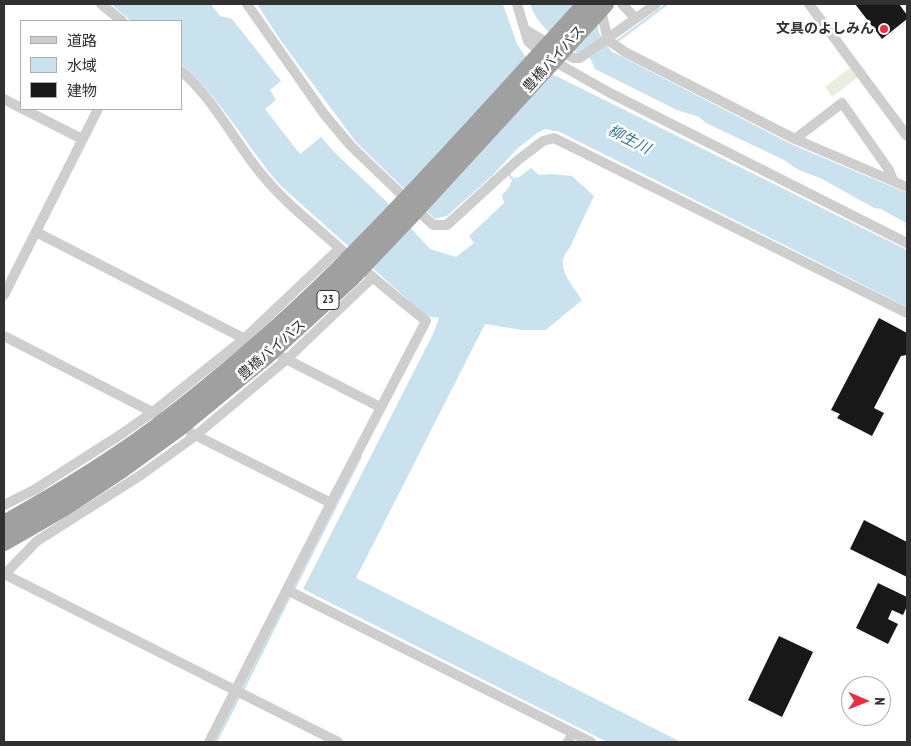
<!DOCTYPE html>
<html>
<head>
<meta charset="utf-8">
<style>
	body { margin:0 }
	#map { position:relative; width:911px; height:746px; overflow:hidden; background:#fff; font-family:"PT Sans Narrow","Noto Sans JP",sans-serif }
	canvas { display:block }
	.frame { position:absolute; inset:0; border:5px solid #313131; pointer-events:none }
	.legend { position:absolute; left:20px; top:20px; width:162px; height:90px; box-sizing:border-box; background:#fff; border:1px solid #adadad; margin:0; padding:6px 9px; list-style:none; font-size:15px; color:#313131 }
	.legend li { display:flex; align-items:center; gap:10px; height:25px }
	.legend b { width:25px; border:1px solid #adadad }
	.north { position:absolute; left:841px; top:676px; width:50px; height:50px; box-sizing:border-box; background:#fff; border:1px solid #adadad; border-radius:50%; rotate:91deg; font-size:14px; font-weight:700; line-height:20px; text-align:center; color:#313131 }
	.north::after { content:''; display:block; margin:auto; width:18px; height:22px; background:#ed2d44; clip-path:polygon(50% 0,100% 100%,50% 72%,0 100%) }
</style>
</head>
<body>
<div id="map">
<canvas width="911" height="746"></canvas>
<div class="frame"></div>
<ul class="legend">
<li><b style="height:6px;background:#cecece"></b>道路</li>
<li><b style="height:14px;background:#cae2ee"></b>水域</li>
<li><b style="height:14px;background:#181818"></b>建物</li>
</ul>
<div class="north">N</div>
</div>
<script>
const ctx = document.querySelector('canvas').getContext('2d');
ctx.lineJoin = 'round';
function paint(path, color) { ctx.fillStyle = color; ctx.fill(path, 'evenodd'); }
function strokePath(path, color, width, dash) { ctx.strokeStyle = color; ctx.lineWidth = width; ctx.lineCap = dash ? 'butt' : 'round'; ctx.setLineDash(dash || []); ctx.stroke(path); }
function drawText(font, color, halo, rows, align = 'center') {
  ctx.font = font + ' "PT Sans Narrow","Noto Sans JP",sans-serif'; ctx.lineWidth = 5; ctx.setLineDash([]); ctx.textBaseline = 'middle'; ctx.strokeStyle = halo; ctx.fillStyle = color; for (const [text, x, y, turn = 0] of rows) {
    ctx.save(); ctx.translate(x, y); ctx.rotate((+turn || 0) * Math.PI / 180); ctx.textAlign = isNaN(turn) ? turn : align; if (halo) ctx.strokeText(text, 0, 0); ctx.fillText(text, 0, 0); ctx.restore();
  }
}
paint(new Path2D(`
	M 851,67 L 858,77 L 832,97 L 825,87 Z`), '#e7eede');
paint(new Path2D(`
	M 111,4 L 211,4 L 220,16 L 232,19 L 281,81 L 270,90 L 276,100 L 265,109 L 300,154 L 321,137 L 334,152 L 384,199 L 430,249 L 456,257 L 474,243 L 469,236 L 504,203 L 502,195 L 510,186 L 510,183 L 516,177 L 518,178 L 531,168 L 539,175 L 551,174 L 572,176 L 594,196 L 569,249 C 553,266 572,284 582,300 L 546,330 L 522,330 L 485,324 L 356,578 L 681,742 L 607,742 L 303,589 L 434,332 L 439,318 L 426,316 L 280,185 C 246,146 221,98 181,64 L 181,21 L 131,21 Z
	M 257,4 L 503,4 L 517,44 L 524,55 L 536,66 L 907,250 L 907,307 L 560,132 L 545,129 L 537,133 L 518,148 L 492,176 L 447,216 L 435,219 L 356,142 L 281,41 Z
	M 530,4 L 594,4 L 599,33 L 611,51 L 793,145 L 907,193 L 907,228 L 905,227 L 906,223 L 881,209 L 874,208 L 822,179 L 797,169 L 784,160 L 706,123 L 699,117 L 677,110 L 595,69 L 590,58 C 568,51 537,27 530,4 Z`), '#cae2ee');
strokePath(new Path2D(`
	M 616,42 L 667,4
	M 508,173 L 515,182
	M 294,589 L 361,456
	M 243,690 L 291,594
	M 216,742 L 240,695`), '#cae2ee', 2.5);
paint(new Path2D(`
	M 855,4 L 899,4 L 907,15 L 907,19 L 882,39 Z
	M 879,318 L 907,333 L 907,355 L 901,356 L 874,408 L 884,413 L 872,436 L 837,418 L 840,414 L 831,410 Z
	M 864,520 L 907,542 L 907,577 L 850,549 Z
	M 878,583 L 907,597 L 907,606 L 903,615 L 892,610 L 888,619 L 898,624 L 888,644 L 856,628 Z
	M 779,636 L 813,652 L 782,717 L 748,700 Z`), '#181818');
strokePath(new Path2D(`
	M 101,4 L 122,21
	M 247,4 L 324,114 L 351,146 L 433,225 L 447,225 L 518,160 L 543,141 L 554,138 L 907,313
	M 517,4 L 528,41 L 543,55 L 610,93 L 907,243
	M 622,4 L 635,18
	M 809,4 L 907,136
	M 600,7 L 608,40 L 625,52 L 795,139 L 907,187
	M 526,30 L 573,58 L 580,58 L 656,4
	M 181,71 C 215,100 235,143 263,176 C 282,199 305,218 327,237 C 359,266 392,294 426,321 L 331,503 L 209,742
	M 4,99 L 21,108
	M 23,109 L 82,139
	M 795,139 L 842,103 L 889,170 L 893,180
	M 36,232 L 249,341
	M 4,295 L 98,109
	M 4,336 L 158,415
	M 282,357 L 380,407
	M 191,433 L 331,503
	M 4,505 L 34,490 L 120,435 L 153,412 L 244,339 L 339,249
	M 4,574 L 338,742
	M 4,575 L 37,541 L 141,475 L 195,436 L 287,359 L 372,278
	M 287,590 L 591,742
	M 568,742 L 573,733`), '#cecece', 10);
strokePath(new Path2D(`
	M 4,524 C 58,494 111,462 160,425 C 222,377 283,325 339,269 C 424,184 505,93 586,4
	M 4,542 L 63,508 L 122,469 L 177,429 L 266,356 L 351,278 L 411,215 L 605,4`), '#a0a0a0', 18);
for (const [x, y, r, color] of [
	[884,29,5,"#ed2d44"]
]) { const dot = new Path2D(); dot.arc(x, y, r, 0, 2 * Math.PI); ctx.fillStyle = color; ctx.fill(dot); strokePath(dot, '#fff', 2); }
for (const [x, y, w] of [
	[328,300,22]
]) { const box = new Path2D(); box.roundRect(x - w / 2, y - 9.5, w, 19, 4); ctx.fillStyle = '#fff'; ctx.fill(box); strokePath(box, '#313131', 1); }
drawText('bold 12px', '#313131', null, [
	["23",328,300]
]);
drawText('bold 14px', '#313131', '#fff', [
	["文具のよしみん",874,29]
], 'right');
drawText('14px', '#313131', '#fff', [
	["豊橋バイパス",554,59,-48],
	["豊橋バイパス",272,350,-41]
]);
drawText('italic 15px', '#3a7797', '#fff', [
	["柳生川",629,140,27]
]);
</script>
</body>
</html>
